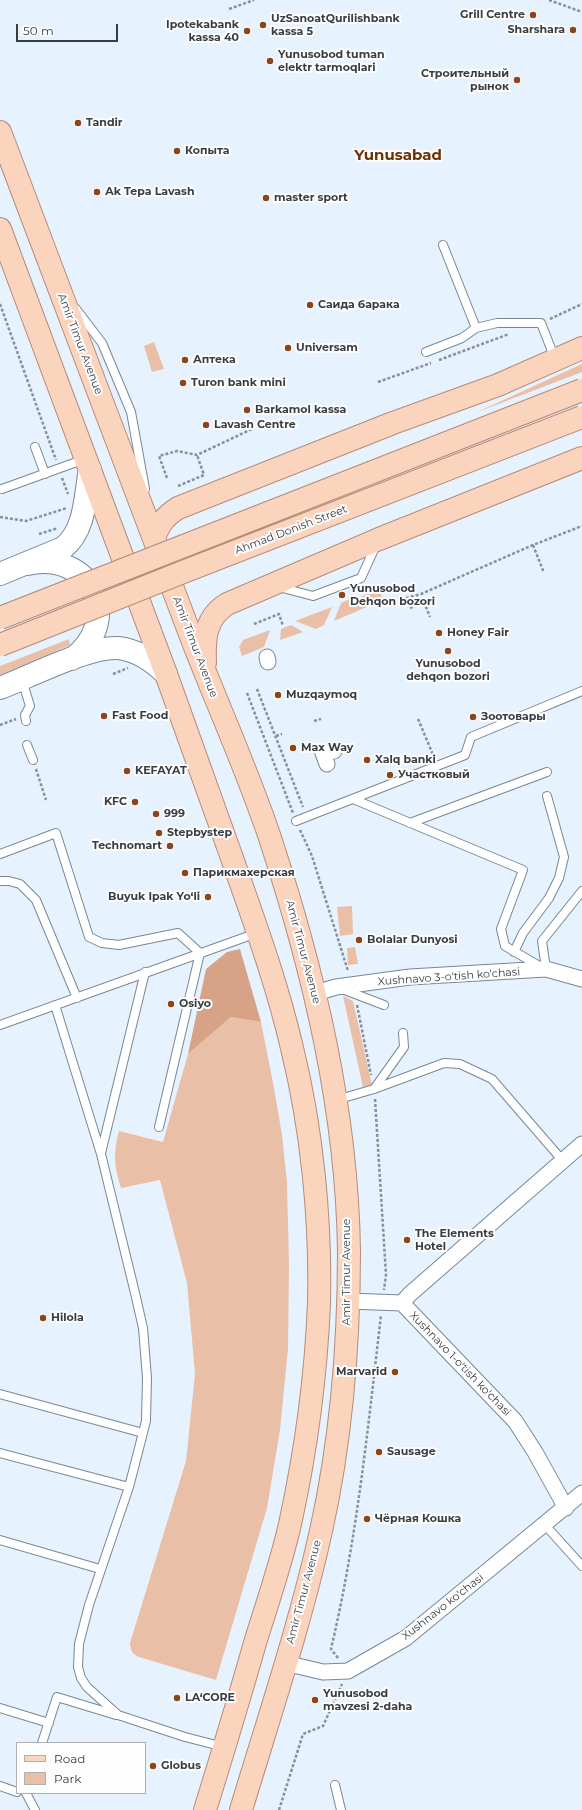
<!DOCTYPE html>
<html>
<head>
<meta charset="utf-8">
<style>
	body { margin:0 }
	#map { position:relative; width:582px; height:1810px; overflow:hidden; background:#e6f2fe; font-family:Montserrat,sans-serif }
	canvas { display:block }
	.legend { position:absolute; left:16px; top:1742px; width:130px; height:52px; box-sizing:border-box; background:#fdfdfd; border:1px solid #aeb0b3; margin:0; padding:5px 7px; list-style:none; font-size:12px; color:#373d43 }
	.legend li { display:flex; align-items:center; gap:8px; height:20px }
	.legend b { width:20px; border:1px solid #aeb0b3 }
	.scale { position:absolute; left:16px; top:24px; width:102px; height:18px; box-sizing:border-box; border:2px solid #373d43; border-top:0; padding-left:5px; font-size:12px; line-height:14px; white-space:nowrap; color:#373d43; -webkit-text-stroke:3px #fdfdfd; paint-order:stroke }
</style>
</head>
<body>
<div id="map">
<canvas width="582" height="1810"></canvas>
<ul class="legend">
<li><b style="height:5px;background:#fbd4be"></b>Road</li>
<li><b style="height:11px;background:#eabfa7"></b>Park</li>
</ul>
<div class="scale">50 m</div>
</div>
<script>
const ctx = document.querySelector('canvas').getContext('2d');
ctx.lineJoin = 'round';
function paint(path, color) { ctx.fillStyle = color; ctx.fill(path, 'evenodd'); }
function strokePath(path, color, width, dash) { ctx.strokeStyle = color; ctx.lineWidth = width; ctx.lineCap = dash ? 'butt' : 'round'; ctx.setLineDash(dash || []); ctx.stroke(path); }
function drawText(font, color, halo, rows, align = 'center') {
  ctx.font = font + ' Montserrat,sans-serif'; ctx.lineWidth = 4; ctx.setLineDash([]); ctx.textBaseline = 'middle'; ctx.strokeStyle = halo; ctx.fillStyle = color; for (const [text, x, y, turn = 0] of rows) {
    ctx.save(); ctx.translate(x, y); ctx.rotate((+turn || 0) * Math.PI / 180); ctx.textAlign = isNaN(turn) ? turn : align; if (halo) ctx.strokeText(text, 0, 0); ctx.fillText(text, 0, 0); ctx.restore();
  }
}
paint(new Path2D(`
	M 154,342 L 164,369 L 152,372 L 144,346 Z
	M 582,364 L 582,372 L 475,413 Z
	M 374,591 L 380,592 L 383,599 L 380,603 L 374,605 L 356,599 Z
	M 350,599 L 369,606 L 334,621 L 341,603 Z
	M 332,607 L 324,625 L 316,629 L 295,621 Z
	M 291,625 L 303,632 L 280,640 L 281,629 Z
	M 270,630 L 264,647 L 242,656 L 239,647 L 243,640 Z
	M 69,639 L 70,645 L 0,675 L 0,666 Z
	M 352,906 L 353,934 L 340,936 L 337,907 Z
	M 355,947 L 358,964 L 348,965 L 347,948 Z
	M 343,996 L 353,1001 L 372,1085 L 363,1087 Z
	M 231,1017 L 261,1022 L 274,1088 L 282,1135 L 287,1182 L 289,1265 L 288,1349 L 280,1430 L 267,1508 L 216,1680 L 139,1657 C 132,1654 130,1650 130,1643 L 186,1461 L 195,1374 L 187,1283 L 160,1180 L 121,1188 C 114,1166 113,1153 119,1131 L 163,1142 L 188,1054 Z`), '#eabfa7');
paint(new Path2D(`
	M 240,949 L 261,1022 L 231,1017 L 188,1054 L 206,969 L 227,952 Z`), '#d7a285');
const lane = new Path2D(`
	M 443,245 L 476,328
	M 76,309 L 102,343 L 131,412 L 145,489
	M 426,352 L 462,338 L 476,328 L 497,323 L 541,323 L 555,359
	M 35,447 L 45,474
	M 2,489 L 85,459
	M 279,587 L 313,596 L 361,578 L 376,545
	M 22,680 L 30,706 L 25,715 L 26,721
	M 27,745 L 33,760
	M 353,799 L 523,870 L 501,929 L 505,946 L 541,967
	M 296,821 L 465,755 L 471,737 L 582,691
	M 410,823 L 547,772
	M 0,854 L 56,833 L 89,937 L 102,943 L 119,945 L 178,933 L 200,953 L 159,1127
	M 0,881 L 9,881 L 20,884 L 36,900 L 77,998
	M 514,952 L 523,933 L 549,898 L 559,878 L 564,857 L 547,796
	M 546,969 L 542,941 L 582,891
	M 342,989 L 384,1005
	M 55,1005 L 101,1154 L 135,1293 L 143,1328 L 147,1378 L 146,1421 L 129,1487 L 89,1605 L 79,1644 L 78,1667 L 81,1678 L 87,1687 L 118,1715 L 185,1737 L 224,1747
	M 0,1025 L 257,933
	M 374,1089 L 404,1047 L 403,1033
	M 336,1100 L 374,1089 L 444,1063 L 460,1064 L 492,1079 L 563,1161
	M 101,1153 L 145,972
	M 0,1394 L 143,1433
	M 0,1453 L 129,1487
	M 545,1525 L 582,1566
	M 0,1540 L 100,1569
	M 0,1708 L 49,1723
	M 42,1743 L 57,1697 L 116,1715
	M 335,1785 L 341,1810
	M 0,1786 L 17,1792
	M 26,1793 L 35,1810`);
const street = new Path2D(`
	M 267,657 L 268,662
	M 327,764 L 323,753 L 334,751
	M 316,993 L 336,987 L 410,977 L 546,969 L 582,979
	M 347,1301 L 402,1303
	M 566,1508 L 535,1452 L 515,1421 L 402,1303 L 410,1294 L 582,1144
	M 285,1663 L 323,1672 L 348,1671 L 406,1638 L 582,1493`);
const secondary = new Path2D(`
	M 27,564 C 91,550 125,619 72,659
	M 0,574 L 63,548 C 86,530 85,496 90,469
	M 0,688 C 29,677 89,646 118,648 C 137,650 153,661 166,674`);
const primary = new Path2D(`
	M 0,132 C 63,299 127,467 190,634 C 216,702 247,769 270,838 C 314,972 347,1111 349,1251 C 349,1343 341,1441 321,1531 C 300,1625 269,1717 241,1810
	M 0,229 C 55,377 110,524 165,671 C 188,734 210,796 232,858 C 254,921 277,983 292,1048 C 312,1129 321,1220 319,1303 C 316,1377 306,1451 290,1524 C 281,1564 267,1604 255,1643 C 239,1699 222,1755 205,1810
	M 154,539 C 158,525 165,516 178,508 L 393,423 L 498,385 L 582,348
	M 205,663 C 204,639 205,618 227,604 L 379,539 L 582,458`);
strokePath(lane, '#798794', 10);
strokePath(street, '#798794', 17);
strokePath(secondary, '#798794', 24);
strokePath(primary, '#b58c77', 24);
strokePath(new Path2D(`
	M 549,0 L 582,12
	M 229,9 L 254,0
	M 0,304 L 56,460
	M 550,319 L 582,304
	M 439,360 L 509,334
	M 378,382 L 431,363
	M 62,478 L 68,494
	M 167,478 L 159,456 L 177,451 L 197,455 L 254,428
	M 178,486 L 204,475 L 197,455
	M 0,517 L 26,521 L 67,508
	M 39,534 L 58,528
	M 533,545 L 544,573
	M 406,598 L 421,594 L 533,545 L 582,526
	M 410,608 L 424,602 L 430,617
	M 254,624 L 279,614 L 283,626
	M 113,674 L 128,668
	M 257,689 L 303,807
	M 247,693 L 293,813
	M 418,719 L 434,757
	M 314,721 L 321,719
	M 0,725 L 16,719
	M 276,736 L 282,734
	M 36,769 L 46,800
	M 300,830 L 312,856 L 348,971
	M 357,1005 L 371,1075
	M 375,1099 L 386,1275 L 384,1290
	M 338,1658 L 331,1649 C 357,1539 368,1427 381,1315
	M 279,1810 L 303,1734 L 323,1726 L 342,1684`), '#889199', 2.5, [3, 2]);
strokePath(lane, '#fff', 8);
strokePath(street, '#fff', 15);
strokePath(secondary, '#fff', 22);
strokePath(primary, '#fbd4be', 22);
const primaryBridge = new Path2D(`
	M 0,618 L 582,390
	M 0,645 L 183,572 L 582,417`);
strokePath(primaryBridge, '#b58c77', 24, []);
strokePath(primaryBridge, '#fbd4be', 22);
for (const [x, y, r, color] of [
	[533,15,4,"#8a461a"],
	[263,25,4,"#8a461a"],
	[573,30,4,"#8a461a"],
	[247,31,4,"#8a461a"],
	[270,61,4,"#8a461a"],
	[517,80,4,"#8a461a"],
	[78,123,4,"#8a461a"],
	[177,151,4,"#8a461a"],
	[97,192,4,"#8a461a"],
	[266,198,4,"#8a461a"],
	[310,305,4,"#8a461a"],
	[288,348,4,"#8a461a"],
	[185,360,4,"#8a461a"],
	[183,383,4,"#8a461a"],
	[247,410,4,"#8a461a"],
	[206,425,4,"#8a461a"],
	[342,595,4,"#8a461a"],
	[439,633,4,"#8a461a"],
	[448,651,4,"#8a461a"],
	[278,695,4,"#8a461a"],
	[104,716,4,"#8a461a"],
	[473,717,4,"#8a461a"],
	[293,748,4,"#8a461a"],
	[367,760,4,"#8a461a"],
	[127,771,4,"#8a461a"],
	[390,775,4,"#8a461a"],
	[135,802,4,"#8a461a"],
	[156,814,4,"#8a461a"],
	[159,833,4,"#8a461a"],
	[170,846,4,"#8a461a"],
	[185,873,4,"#8a461a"],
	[208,897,4,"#8a461a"],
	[359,940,4,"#8a461a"],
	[171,1004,4,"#8a461a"],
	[407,1240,4,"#8a461a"],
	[43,1318,4,"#8a461a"],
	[395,1372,4,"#8a461a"],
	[379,1452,4,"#8a461a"],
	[367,1519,4,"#8a461a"],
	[177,1698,4,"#8a461a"],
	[315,1700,4,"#8a461a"],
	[153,1766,4,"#8a461a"]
]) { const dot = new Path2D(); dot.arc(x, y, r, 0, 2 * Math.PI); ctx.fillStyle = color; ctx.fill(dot); strokePath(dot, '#fdfdfd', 1.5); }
drawText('bold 11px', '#373d43', '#fdfdfd', [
	["Grill Centre",525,15,"right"],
	["UzSanoatQurilishbank",271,19],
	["kassa 5",271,32],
	["Ipotekabank",239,25,"right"],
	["kassa 40",239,38,"right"],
	["Sharshara",565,30,"right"],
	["Yunusobod tuman",278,55],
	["elektr tarmoqlari",278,68],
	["Строительный",509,74,"right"],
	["рынок",509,87,"right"],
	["Tandir",86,123],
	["Копыта",185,151],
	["Аk Tepa Lavash",105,192],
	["master sport",274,198],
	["Саида барака",318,305],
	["Universam",296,348],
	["Аптека",193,360],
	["Turon bank mini",191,383],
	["Barkamol kassa",255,410],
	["Lavash Centre",214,425],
	["Yunusobod",350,589],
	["Dehqon bozori",350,602],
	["Honey Fair",447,633],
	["Yunusobod",448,664,"center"],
	["dehqon bozori",448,677,"center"],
	["Muzqaymoq",286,695],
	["Fast Food",112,716],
	["Зоотовары",481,717],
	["Max Way",301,748],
	["Xalq banki",375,760],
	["KEFAYAT",135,771],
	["Участковый",398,775],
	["KFC",127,802,"right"],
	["999",164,814],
	["Stepbystep",167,833],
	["Technomart",162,846,"right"],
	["Парикмахерская",193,873],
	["Buyuk Ipak Yo‘li",200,897,"right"],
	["Bolalar Dunyosi",367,940],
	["Osiyo",179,1004],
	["The Elements",415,1234],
	["Hotel",415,1247],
	["Hilola",51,1318],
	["Marvarid",387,1372,"right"],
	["Sausage",387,1452],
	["Чёрная Кошка",375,1519],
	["Yunusobod",323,1694],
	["mavzesi 2-daha",323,1707],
	["LA‘CORE",185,1698],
	["Globus",161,1766]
], 'left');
drawText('11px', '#373d43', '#fdfdfd', [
	["Amir Timur Avenue",80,344,69],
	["Ahmad Donish Street",291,530,-21],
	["Amir Timur Avenue",195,647,69],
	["Amir Timur Avenue",303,952,75],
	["Xushnavo 3-o'tish ko'chasi",449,977,-4],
	["Amir Timur Avenue",347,1272,-90],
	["Xushnavo 1-o'tish ko'chasi",460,1364,46],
	["Amir Timur Avenue",304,1592,-75],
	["Xushnavo ko'chasi",443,1607,-38]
]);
drawText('bold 15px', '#6c3003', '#fdfdfd', [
	["Yunusabad",398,156]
]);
</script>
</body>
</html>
